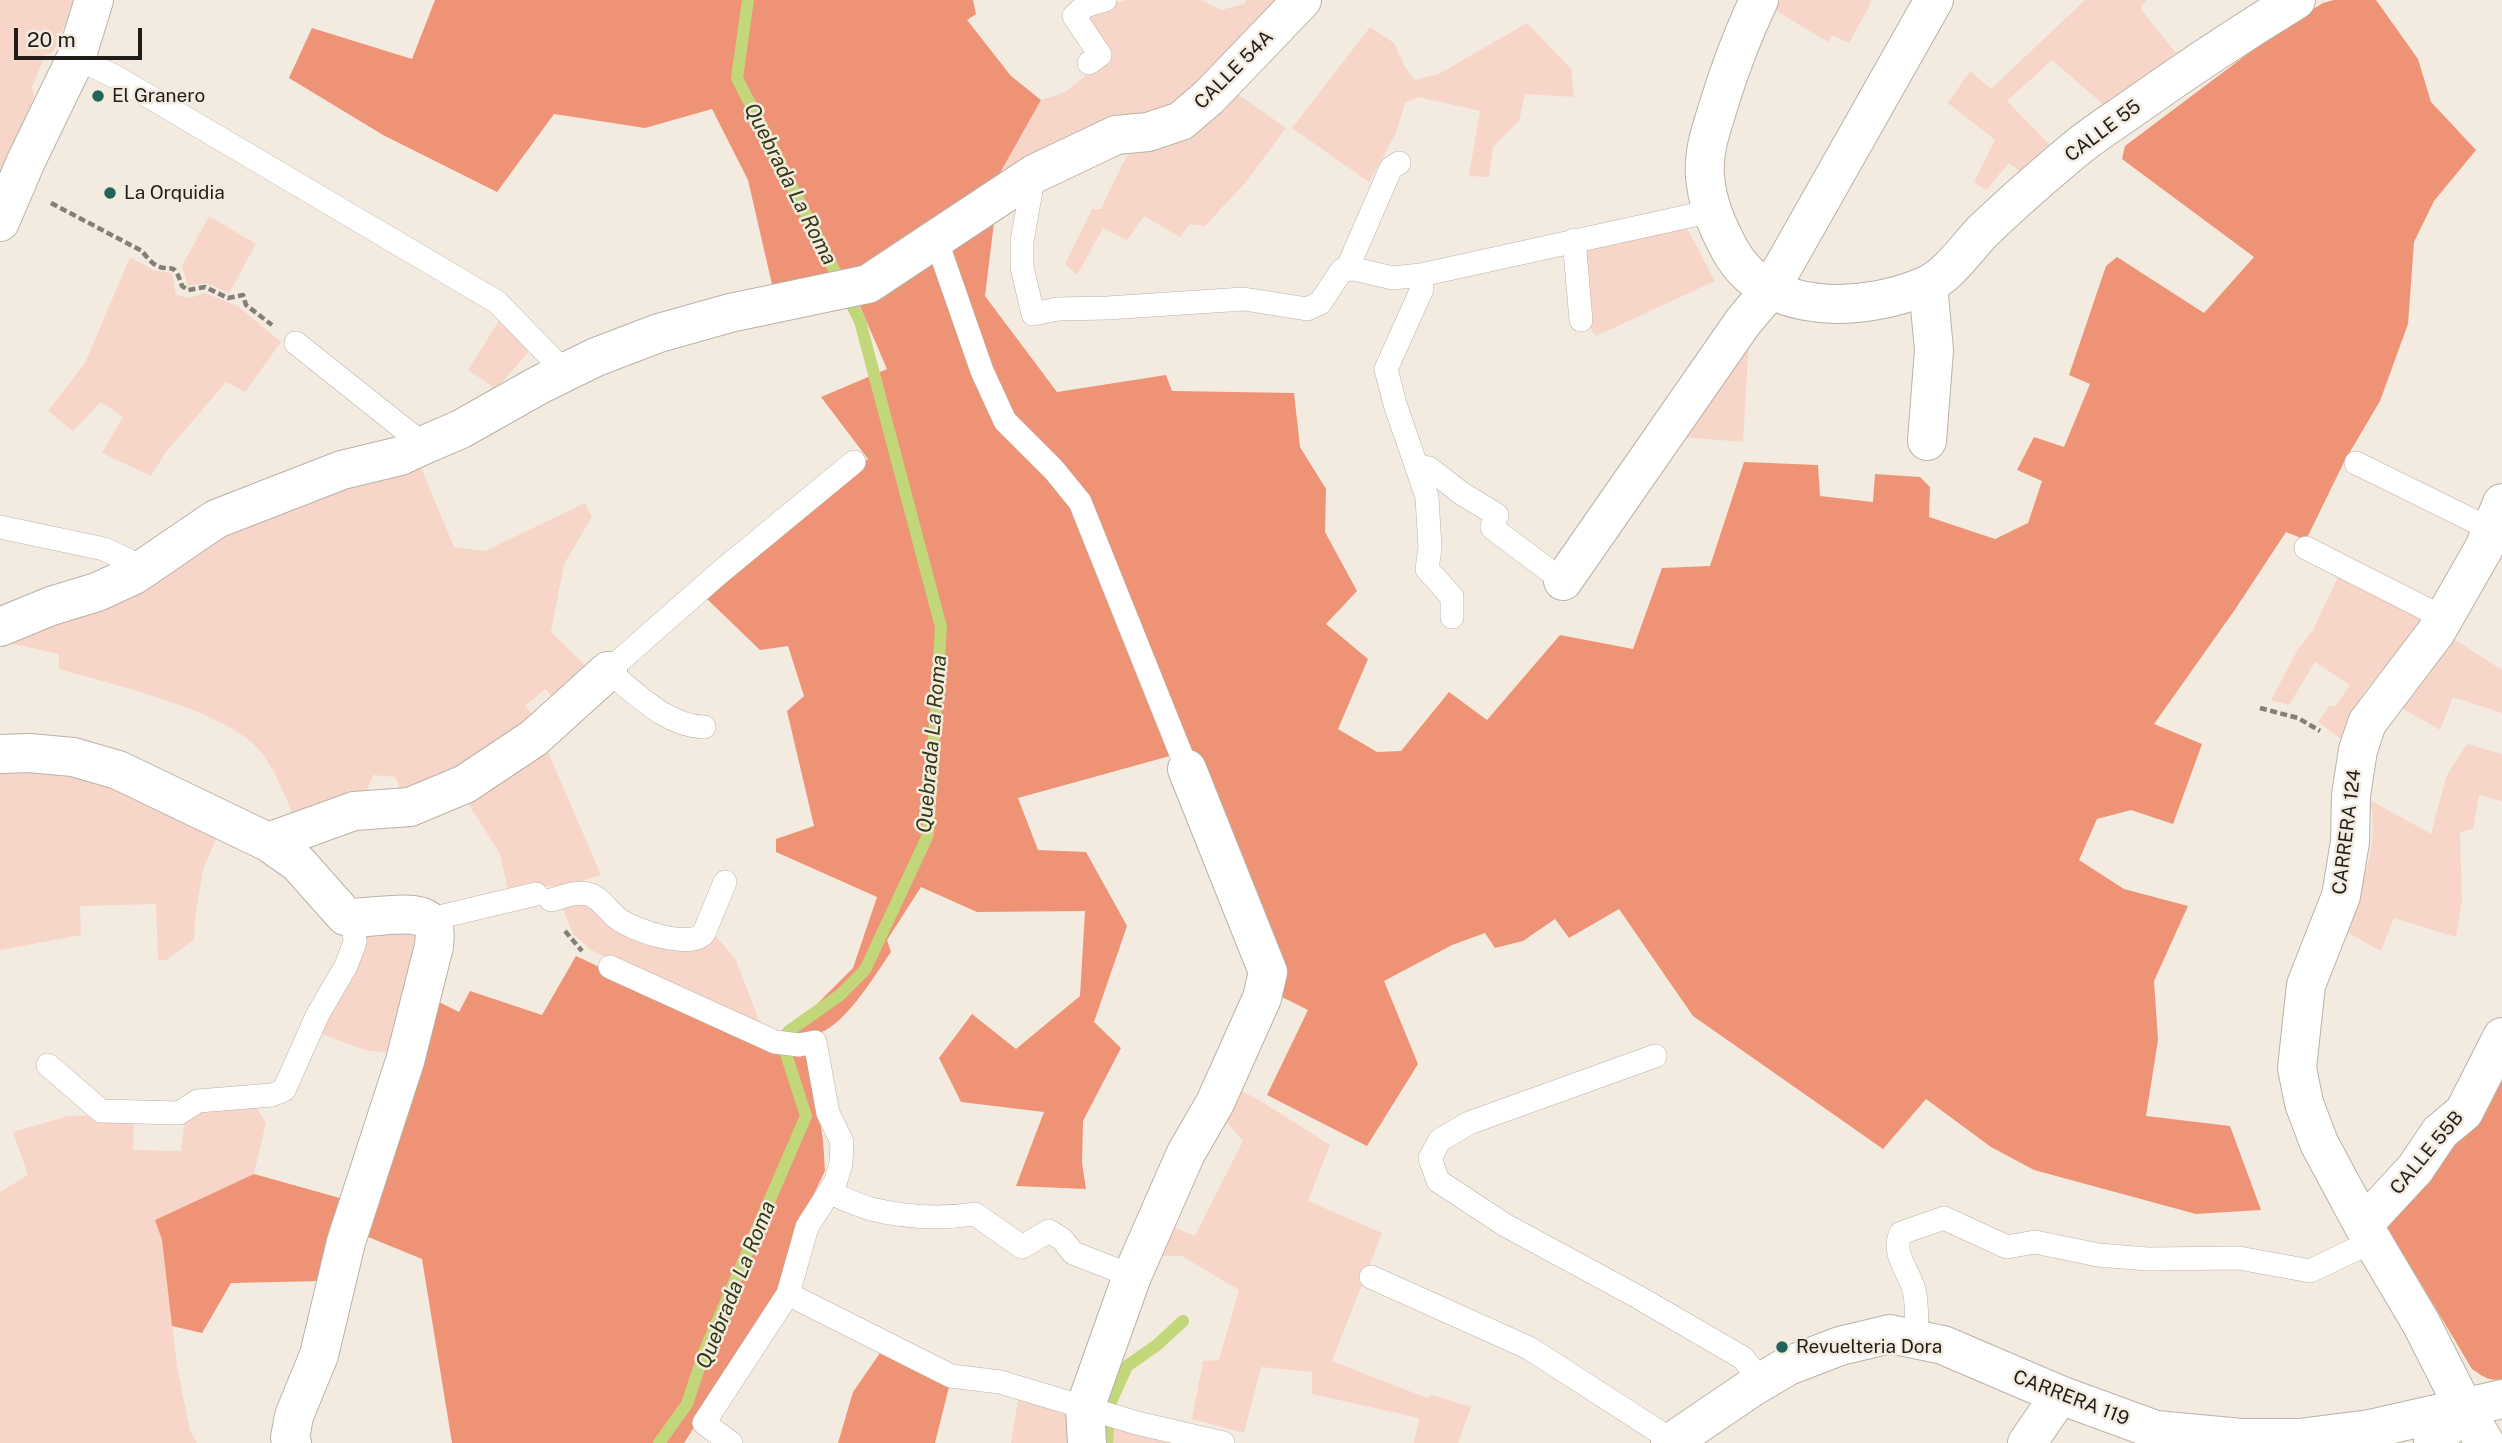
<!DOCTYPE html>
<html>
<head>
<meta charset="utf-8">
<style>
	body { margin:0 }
	#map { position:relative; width:2502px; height:1443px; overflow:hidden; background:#f3ebdf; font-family:"Public Sans",sans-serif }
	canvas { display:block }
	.scale { position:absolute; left:14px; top:28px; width:128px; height:32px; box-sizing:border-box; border:4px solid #201d19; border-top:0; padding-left:9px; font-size:21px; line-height:24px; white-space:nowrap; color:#201d19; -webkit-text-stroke:5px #f3ebdf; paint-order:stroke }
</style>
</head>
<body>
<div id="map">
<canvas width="2502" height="1443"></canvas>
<div class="scale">20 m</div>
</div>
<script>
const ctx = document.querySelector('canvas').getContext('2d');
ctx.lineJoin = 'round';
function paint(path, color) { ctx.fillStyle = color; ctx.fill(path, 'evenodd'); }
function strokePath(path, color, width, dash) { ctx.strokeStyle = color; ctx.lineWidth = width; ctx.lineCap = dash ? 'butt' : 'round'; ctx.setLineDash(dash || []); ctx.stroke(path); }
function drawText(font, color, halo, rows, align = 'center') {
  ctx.font = font + ' "Public Sans",sans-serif'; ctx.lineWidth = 5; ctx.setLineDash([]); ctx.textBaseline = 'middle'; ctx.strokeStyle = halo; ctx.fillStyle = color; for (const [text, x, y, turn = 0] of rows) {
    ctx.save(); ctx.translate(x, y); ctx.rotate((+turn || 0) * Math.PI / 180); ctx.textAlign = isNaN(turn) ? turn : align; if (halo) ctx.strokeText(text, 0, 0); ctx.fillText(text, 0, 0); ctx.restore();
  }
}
paint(new Path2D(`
	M 0,0 L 76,0 L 53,52 L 45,55 L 32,87 L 34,97 L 0,182 Z
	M 1126,0 L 1201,0 L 1221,10 L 1244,4 L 1246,0 L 1291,0 L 1181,111 L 1000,173 L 1041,100 L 1065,92 L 1108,58 L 1081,17 L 1093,9 Z
	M 1780,0 L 1869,0 L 1872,1 L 1849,43 L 1832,35 L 1828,42 L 1775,10 Z
	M 2085,0 L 2147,0 L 2140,8 L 2176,53 L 2105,106 L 2052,60 L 2007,101 L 2051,146 L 2021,172 L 2009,163 L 1986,190 L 1974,182 L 1995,140 L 1948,103 L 1970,71 L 1991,89 Z
	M 1527,23 L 1571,69 L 1574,97 L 1525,94 L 1519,121 L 1493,147 L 1489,177 L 1469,176 L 1480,111 L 1418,97 L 1405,103 L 1396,133 L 1369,182 L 1292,128 L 1370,27 L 1394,43 L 1405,67 L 1415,80 L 1439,74 Z
	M 1229,88 L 1286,128 L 1245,183 L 1205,226 L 1190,224 L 1180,237 L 1144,216 L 1127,240 L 1103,228 L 1077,275 L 1065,264 L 1092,209 L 1101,209 L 1122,165 L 1137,142 Z
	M 209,216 L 256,244 L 229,293 L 206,283 L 188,286 L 182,266 Z
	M 1687,228 L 1715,281 L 1596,336 L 1588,325 L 1581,249 Z
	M 130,257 L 153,270 L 172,273 L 176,295 L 190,298 L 204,293 L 238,306 L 281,342 L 245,392 L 226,382 L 166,452 L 151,476 L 102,453 L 123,417 L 101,402 L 73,431 L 48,411 L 85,363 Z
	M 502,316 L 534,346 L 496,389 L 468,370 Z
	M 1749,340 L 1743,442 L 1671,436 Z
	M 419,463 L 454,547 L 485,551 L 585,503 L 592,517 L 564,564 L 551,632 L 593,673 L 559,704 L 545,689 L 525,706 L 538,721 L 406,802 L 395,777 L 373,775 L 362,803 L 297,823 C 287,801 278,776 264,756 C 236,712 110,684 59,669 L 59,654 L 0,641 L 230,522 Z
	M 2341,571 L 2426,615 L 2365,691 L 2341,739 L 2318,722 L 2330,705 L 2335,707 L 2350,685 L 2315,662 L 2289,705 L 2271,700 L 2297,651 L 2313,630 Z
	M 2454,639 L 2502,670 L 2502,713 L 2453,697 L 2440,730 L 2402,708 Z
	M 543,740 L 601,875 L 565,886 L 533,886 L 508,890 L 500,854 L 461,792 Z
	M 2467,744 L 2502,754 L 2502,801 L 2479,795 L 2473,829 L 2460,832 L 2462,901 L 2456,937 L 2394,918 L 2381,951 L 2343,930 C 2361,887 2380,848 2370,800 L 2431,834 L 2446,777 Z
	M 0,760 L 72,765 L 219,832 L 203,870 L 195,917 L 194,940 L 166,960 L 158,961 L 156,904 L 80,906 L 81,935 L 0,950 Z
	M 578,897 L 614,926 L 713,933 L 736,960 L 763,1031 L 591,950 L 573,934 L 561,904 Z
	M 363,927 L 423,930 L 398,1054 L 365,1050 L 321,1034 Z
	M 1228,1084 L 1259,1100 L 1330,1145 L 1308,1201 L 1382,1233 L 1332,1361 L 1427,1398 L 1432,1395 L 1471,1407 L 1458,1443 L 1414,1443 L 1419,1418 L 1312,1394 L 1312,1372 L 1261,1367 L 1244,1433 L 1192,1419 L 1203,1361 L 1219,1360 L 1239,1290 L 1182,1256 L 1151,1256 L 1163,1223 L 1195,1236 L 1243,1141 L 1218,1112 Z
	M 255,1105 L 266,1123 L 254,1174 L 155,1220 L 162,1240 L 177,1366 L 190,1431 L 197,1443 L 0,1443 L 0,1192 L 28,1175 L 13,1132 L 68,1116 L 134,1115 L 133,1150 L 181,1151 L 185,1117 L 208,1106 Z
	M 1019,1395 L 1078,1414 L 1080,1443 L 1011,1443 Z
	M 1090,1416 L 1200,1443 L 1092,1443 Z`), '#f8d5c9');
paint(new Path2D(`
	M 435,0 L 973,0 L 976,14 L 967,20 L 1011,76 L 1041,100 L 1000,173 L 985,296 L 1057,392 L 1166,375 L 1172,391 L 1294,393 L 1300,447 L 1326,489 L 1325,532 L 1357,591 L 1326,624 L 1368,659 L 1338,729 L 1377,752 L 1401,751 L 1449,692 L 1487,720 L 1560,635 L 1633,649 L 1662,568 L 1710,566 L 1744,462 L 1818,465 L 1820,496 L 1873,502 L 1875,474 L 1920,477 L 1930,487 L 1929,517 L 1995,539 L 2028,523 L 2042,481 L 2017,470 L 2034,437 L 2064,447 L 2090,384 L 2069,375 L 2106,266 L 2117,257 L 2204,313 L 2254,257 L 2122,159 L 2125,146 L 2278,31 L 2323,3 L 2334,0 L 2376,0 L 2418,59 L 2431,102 L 2476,150 L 2434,201 L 2414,242 L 2408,324 L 2380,401 L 2344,462 L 2306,540 L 2286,532 L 2234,611 L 2154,724 L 2202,744 L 2173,824 L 2131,810 L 2097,819 L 2079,860 L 2124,889 L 2188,906 L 2154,981 L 2158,1040 L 2146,1116 L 2230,1126 L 2261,1210 L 2196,1214 L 2034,1170 L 1991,1147 L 1926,1099 L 1883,1149 L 1693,1016 L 1619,909 L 1569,938 L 1555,919 L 1523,941 L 1495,948 L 1485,933 L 1452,945 L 1384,981 L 1418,1064 L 1367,1146 L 1267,1095 L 1308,1010 L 1270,991 L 1188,751 L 1018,798 L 1038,850 L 1086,852 L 1127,926 L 1094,1022 L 1121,1048 L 1083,1121 L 1082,1163 L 1086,1189 L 1016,1186 L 1044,1112 L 961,1102 L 939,1058 L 972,1014 L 1016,1049 L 1080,996 L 1085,911 L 977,912 L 921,887 L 887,940 L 891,952 C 874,976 844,1029 813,1035 C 802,1038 787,1036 774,1036 L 817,1004 L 853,968 L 877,897 L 776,852 L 776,839 L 814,826 L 787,711 L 804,696 L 788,646 L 760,650 L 706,598 L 868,459 L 821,397 L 887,369 L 847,276 L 774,293 L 748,180 L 712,109 L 645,128 L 554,114 L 497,192 L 383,135 L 289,78 L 312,28 L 412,59 Z
	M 576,956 L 686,1008 L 809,1053 L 823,1140 L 825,1171 L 804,1214 L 780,1292 L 684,1443 L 452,1443 L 422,1259 L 361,1234 L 431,998 L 459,1012 L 470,991 L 542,1015 Z
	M 2502,1054 L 2502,1379 C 2490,1382 2482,1376 2472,1369 L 2384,1222 Z
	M 254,1174 L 347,1200 L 323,1281 L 231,1283 L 202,1333 L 172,1326 L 162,1240 L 155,1220 Z
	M 882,1350 L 950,1383 L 935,1443 L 838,1443 L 853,1392 Z`), '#ee9375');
strokePath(new Path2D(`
	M 659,1443 L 687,1404 L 705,1350 L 806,1116 L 786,1054 L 789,1031 L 840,995 L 865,970 L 928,835 L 941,627 L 860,321 L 737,78 L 748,0
	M 1107,1443 L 1110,1404 L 1127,1366 L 1157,1345 L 1183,1321`), '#c2d67a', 12);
const lane = new Path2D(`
	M 76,58 L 116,77 L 497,302 L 565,372
	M 1089,63 L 1100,55 L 1074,16 L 1085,6 L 1105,0
	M 1034,174 L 1022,241 L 1022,267 L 1033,314 L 1058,309 L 1107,308 L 1244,299 L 1307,309 L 1320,303 L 1342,270 L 1354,269 L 1393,278 L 1421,275 L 1712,211
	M 936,239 L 982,371 L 1005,421 L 1054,470 L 1080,502 L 1187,769
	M 1574,240 L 1581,320
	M 1347,269 L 1391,168 L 1399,163
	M 1421,275 L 1422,289 L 1386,369 L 1395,404 L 1427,497 L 1430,548 L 1427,569 L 1452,597 L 1452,617
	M 296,343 L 424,445
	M 2356,463 L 2492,530
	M 1418,466 L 1429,468 L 1461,493 L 1497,515 L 1492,527 L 1495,530 L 1563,581
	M 0,527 L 104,549 L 144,568
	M 2306,548 L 2442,617
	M 704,727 C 666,726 636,693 608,671 L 718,574 L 854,462
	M 551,900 C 563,897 575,891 588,894 C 600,897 608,911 617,918 C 632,930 691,950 704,933 L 725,882
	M 427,920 L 536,894
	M 610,967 L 775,1042 L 799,1045 L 815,1042 L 828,1113 L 842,1142 L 841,1164 L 835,1183 L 807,1227 L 788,1294 L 951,1376 L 1000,1382 L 1137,1423 L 1223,1443
	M 1655,1056 L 1469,1123 L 1440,1140 L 1430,1158 L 1438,1181 L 1505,1225 L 1638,1297 L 1743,1358 L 1762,1382
	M 48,1065 L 101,1111 L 179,1113 L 198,1101 L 272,1095 L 284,1090 L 318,1014 L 346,966 L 355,942 L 353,919
	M 830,1193 C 843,1198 857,1205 871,1209 C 904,1217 942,1219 975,1214 L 1022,1247 L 1049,1231 L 1062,1239 L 1073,1253 L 1132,1276
	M 1371,1277 L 1529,1348 L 1673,1441
	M 1917,1340 C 1916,1324 1918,1305 1914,1290 C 1909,1271 1891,1253 1901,1233 L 1944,1218 L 2007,1247 L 2035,1242 L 2098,1255 L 2148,1259 L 2239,1258 L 2310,1271 L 2373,1241
	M 731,1443 L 704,1423 L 788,1294`);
const street = new Path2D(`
	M 1759,0 C 1743,34 1730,68 1719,104 C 1712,127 1703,150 1705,176 C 1707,203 1717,226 1730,250 C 1766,317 1864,312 1925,286 C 1948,276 1965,250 1982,232 C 2011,204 2042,177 2073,151 C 2093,134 2116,120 2137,105 C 2189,68 2242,33 2296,0
	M 0,222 L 26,161 L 76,58 L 94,0
	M 1927,441 L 1934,350 L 1928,285
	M 1563,581 L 1743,322 L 1770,290 L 1934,0
	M 0,627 L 51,606 L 97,592 L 134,575 L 216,519 L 342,470 L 400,456 L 424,445 L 461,429 L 539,385 L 596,357 L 659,333 L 730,313 L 868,284 L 1034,174 L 1116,135 L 1148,132 L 1181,121 L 1209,97 L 1302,0
	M 0,754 L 29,753 L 73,757 L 118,770 L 268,842 L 298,863 L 345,916 C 366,923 424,901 434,929 C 436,934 434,941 434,946 L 405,1061 L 346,1242 L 319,1355 L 294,1416 L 290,1438 L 292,1443
	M 268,842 L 354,811 L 410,807 L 465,784 L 534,738 L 608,671
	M 2363,1225 L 2415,1169 L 2440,1132 L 2464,1112 L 2502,1037
	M 1087,1443 L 1085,1408 L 1132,1276 L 1186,1153 L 1215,1103 L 1262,998 L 1268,972 L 1187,769
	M 2027,1443 L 2060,1395
	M 2433,1443 L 2464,1408
	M 2485,1443 L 2464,1408 L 2421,1323 L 2363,1225 L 2319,1143 L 2304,1103 L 2297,1068 L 2306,985 L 2341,896 L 2350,842 L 2351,795 L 2358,750 L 2367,723 L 2436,632 L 2484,548 L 2502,503`);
const secondary = new Path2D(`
	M 1670,1443 L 1754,1386 L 1788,1366 L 1840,1346 L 1890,1334 L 1943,1345 L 2060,1395 L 2156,1430 L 2241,1438 L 2299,1438 L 2370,1429 L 2502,1399`);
strokePath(lane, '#b9b2a6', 24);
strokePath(street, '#b9b2a6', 40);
strokePath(secondary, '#b9b2a6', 40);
strokePath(new Path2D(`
	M 51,203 L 142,251 C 145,255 150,261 154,264 C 171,275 173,257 182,286 L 188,290 L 205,287 L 228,298 L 243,295 L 246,305 L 272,325
	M 2260,708 L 2298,718 L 2320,731
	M 565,931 L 582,951`), '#847e77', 4.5, [7, 3.5]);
strokePath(lane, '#fff', 23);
strokePath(street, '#fff', 38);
strokePath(secondary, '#fff', 38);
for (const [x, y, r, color] of [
	[98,96,7,"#1f6558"],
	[110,193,7,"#1f6558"],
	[1782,1347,7,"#1f6558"]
]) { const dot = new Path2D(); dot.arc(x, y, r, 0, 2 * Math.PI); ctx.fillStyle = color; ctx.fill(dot); strokePath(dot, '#f3ebdf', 2.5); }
drawText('19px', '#201d19', '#f3ebdf', [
	["CALLE 54A",1234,70,-45],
	["CALLE 55",2103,131,-37],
	["CARRERA 124",2347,832,-83],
	["CALLE 55B",2427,1153,-50],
	["CARRERA 119",2071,1398,21]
]);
drawText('19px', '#201d19', '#f3ebdf', [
	["El Granero",112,96],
	["La Orquidia",124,193],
	["Revuelteria Dora",1796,1347]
], 'left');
drawText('italic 21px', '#303811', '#f3ebdf', [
	["Quebrada La Roma",790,184,63],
	["Quebrada La Roma",932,744,-85],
	["Quebrada La Roma",736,1285,-68]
]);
</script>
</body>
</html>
